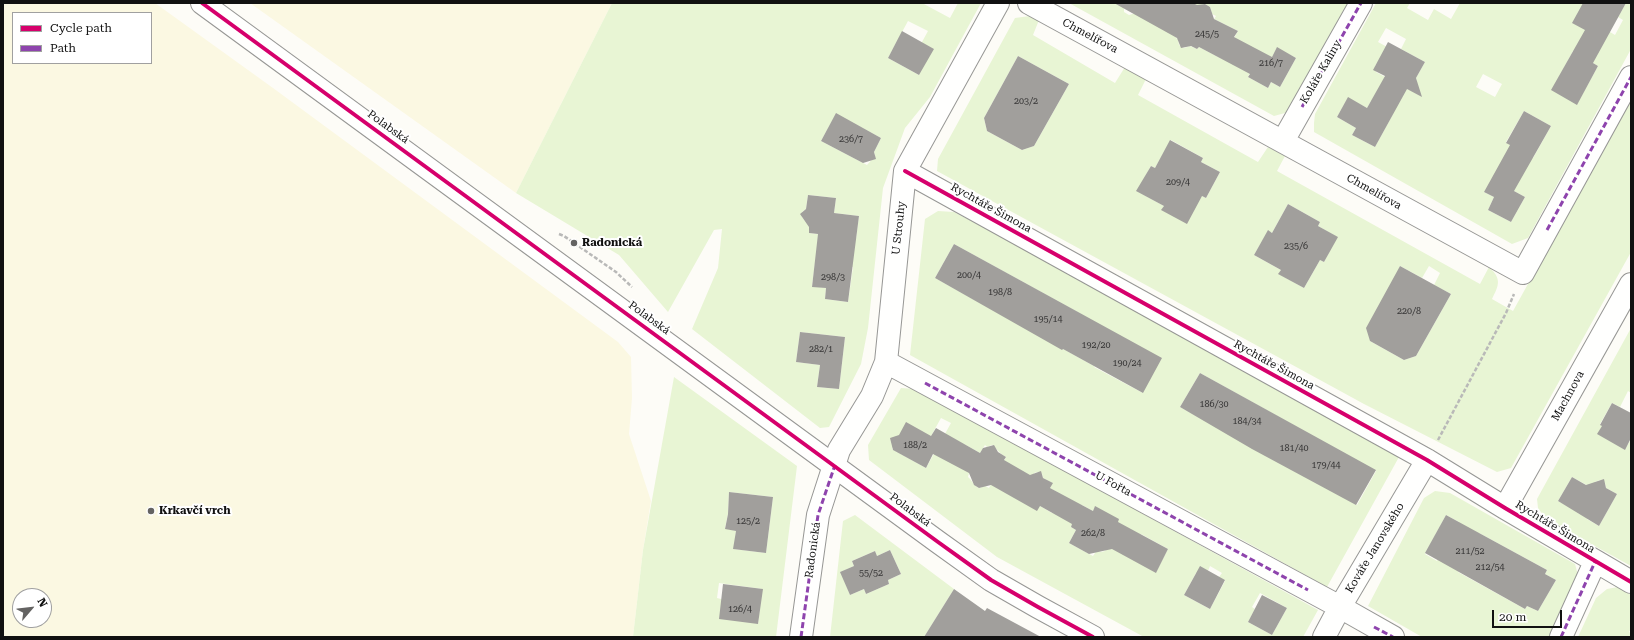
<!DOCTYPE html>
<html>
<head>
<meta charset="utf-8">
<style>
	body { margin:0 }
	#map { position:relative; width:1634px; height:640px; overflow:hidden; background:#fdfcf7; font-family:"Roboto Serif",serif }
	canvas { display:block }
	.frame { position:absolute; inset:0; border:4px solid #111; pointer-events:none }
	.legend { position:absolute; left:12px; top:12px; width:140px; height:52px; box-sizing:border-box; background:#fff; border:1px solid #a0a0a0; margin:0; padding:5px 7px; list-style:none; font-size:12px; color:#111 }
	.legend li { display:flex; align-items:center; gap:8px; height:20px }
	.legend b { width:20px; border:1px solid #a0a0a0 }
	.north { position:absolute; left:12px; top:588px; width:40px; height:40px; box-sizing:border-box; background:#fff; border:1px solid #a0a0a0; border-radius:50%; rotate:62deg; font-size:11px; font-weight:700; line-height:16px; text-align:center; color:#111 }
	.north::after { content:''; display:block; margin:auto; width:14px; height:18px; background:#646362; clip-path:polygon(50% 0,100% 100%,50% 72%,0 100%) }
	.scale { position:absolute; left:1492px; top:610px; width:70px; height:18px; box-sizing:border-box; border:2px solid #111; border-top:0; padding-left:5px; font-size:12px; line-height:14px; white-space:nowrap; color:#111; -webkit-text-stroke:3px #fff; paint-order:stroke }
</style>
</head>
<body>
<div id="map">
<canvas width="1634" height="640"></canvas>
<div class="frame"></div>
<ul class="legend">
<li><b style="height:5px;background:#d6006c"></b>Cycle path</li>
<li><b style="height:5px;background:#8e44ad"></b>Path</li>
</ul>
<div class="north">N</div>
<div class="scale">20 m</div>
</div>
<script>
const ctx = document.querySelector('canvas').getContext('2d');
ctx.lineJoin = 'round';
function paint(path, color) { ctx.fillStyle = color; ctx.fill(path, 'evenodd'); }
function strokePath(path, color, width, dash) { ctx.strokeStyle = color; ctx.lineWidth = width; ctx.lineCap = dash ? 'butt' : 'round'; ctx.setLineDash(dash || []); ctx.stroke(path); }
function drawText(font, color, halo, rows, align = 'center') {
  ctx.font = font + ' "Roboto Serif",serif'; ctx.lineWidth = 4; ctx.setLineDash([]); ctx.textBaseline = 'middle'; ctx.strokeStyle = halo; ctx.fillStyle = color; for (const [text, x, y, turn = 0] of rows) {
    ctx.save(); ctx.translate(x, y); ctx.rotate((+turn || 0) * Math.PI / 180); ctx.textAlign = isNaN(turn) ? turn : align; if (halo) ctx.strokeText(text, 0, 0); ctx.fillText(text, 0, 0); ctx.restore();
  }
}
paint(new Path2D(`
	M 3,3 L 155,3 L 273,88 L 618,342 L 631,357 L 632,398 L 629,434 L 651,501 L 643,550 L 633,637 L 3,637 ZM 13,13 L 151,13 L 151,63 L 13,63 ZM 20,596 L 44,596 L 44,620 L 20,620 Z
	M 250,3 L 612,3 L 516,193 Z`), '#fbf8e2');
paint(new Path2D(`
	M 612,3 L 922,3 L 950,18 L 958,3 L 981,3 L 930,97 L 905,128 L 883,188 L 868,328 L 861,364 L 829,427 L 820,428 L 692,329 L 718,268 L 722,229 L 714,230 L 668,312 L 619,255 L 516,193 ZM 908,21 L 928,31 L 922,42 L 919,75 L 888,58 ZM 836,114 L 881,138 L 874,152 L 875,156 L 867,165 L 821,141 ZM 808,195 L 836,198 L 834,213 L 859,216 L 856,239 L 809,233 L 810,222 L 805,221 L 802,217 L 802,212 L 806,209 ZM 815,263 L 853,267 L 848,302 L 825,299 L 826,288 L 812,286 ZM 800,332 L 845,337 L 839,389 L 817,387 L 820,365 L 796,362 Z
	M 1069,3 L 1124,3 L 1124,12 L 1129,15 L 1171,3 L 1352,3 L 1293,108 L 1285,113 L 1274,116 ZM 1194,4 L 1198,6 L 1205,4 L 1210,7 L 1212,14 L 1216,16 L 1214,19 L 1238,31 L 1222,59 L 1199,47 L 1197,49 L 1190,46 L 1184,48 L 1179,45 L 1178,39 L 1176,38 ZM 1277,48 L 1296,58 L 1280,87 L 1271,82 L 1268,88 L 1248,77 L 1251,71 L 1272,57 Z
	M 1376,3 L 1410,3 L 1407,8 L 1428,20 L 1434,9 L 1451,19 L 1460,3 L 1583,3 L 1610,32 L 1615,35 L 1623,20 L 1618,17 L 1626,3 L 1631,3 L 1631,49 L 1528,238 L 1512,244 L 1314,132 L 1314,123 L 1315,114 ZM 1386,28 L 1406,39 L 1401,49 L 1425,62 L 1416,78 L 1417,82 L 1415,87 L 1409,90 L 1376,72 L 1375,66 L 1389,48 L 1378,42 ZM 1573,51 L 1598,66 L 1577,104 L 1552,90 ZM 1483,74 L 1502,84 L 1495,97 L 1476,87 ZM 1348,98 L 1367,108 L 1371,101 L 1393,114 L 1375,147 L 1352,135 L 1356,128 L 1337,117 ZM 1524,111 L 1551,126 L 1533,158 L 1506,142 ZM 1514,191 L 1525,197 L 1511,222 L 1488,210 L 1494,197 L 1484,192 Z
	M 1030,16 L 1039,20 L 1033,35 L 1115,83 L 1125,67 L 1146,79 L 1138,95 L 1258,162 L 1268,147 L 1285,156 L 1277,171 L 1480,284 L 1489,267 C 1502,279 1499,285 1492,299 L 1513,311 L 1631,98 L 1631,252 L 1511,468 L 1497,472 L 1364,404 L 937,171 L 938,159 L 1015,18 ZM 1018,56 L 1069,84 L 1034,146 L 1022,150 L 987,131 L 984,118 ZM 1171,140 L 1203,158 L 1201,162 L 1220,172 L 1206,198 L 1202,196 L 1162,210 L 1164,206 L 1137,191 L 1151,166 L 1155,168 ZM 1288,204 L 1320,222 L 1318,226 L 1337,237 L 1324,262 L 1320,260 L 1304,288 L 1279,274 L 1281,270 L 1254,255 L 1268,231 L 1272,233 ZM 1400,266 L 1422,278 L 1429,266 L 1440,273 L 1434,285 L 1451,294 L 1416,356 L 1404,360 L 1370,341 Z
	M 938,211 L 954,212 L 983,227 L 1399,457 L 1327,587 L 910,355 L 925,219 ZM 954,244 L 1081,314 L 1094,366 L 935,278 ZM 1113,333 L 1143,393 L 1094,367 ZM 1200,373 L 1376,471 L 1357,505 L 1180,407 Z
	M 1631,328 L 1631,393 L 1628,391 L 1620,407 L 1612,403 L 1600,424 L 1625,449 L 1630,441 L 1631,442 L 1631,566 L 1546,519 L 1538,508 L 1537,499 ZM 1572,477 L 1592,488 L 1595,482 L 1600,480 L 1605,483 L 1606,488 L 1617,494 L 1599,526 L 1587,519 L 1590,515 L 1582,510 L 1579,514 L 1578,512 L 1558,501 Z
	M 674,377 L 797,466 L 776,637 L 633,637 L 643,550 ZM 729,492 L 773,497 L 766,553 L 734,549 L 736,531 L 725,528 L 728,514 ZM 719,583 L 762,589 L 758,624 L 721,599 L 717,598 Z
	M 901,388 L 916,389 L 1318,610 L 1303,637 L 1144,637 L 997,557 L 869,460 L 868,445 ZM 941,418 L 951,423 L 926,468 L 892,449 L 893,447 L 931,436 ZM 964,444 L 980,453 L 985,445 L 987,447 L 992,445 C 997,449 1000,454 1006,457 L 989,488 L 985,486 L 979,488 C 973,485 972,480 968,477 L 969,473 ZM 1038,472 L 1042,474 L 1043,478 L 1052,483 L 1050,488 L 1062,495 L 1052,513 L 1040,506 L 1034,473 ZM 1082,505 L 1093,511 L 1095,507 L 1110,541 L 1105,551 L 1101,552 L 1097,550 L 1093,556 L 1069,543 L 1076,530 L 1071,527 ZM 1141,534 L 1168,549 L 1156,572 ZM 1210,566 L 1222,573 L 1219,577 L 1225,581 L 1210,609 L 1184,595 L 1196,573 L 1208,571 ZM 1260,593 L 1287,608 L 1272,635 L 1248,622 L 1255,609 L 1252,607 Z
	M 1435,491 L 1450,493 L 1575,564 L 1579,579 L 1553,637 L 1422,637 L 1368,606 L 1424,498 ZM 1446,515 L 1459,522 L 1457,525 L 1477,536 L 1479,533 L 1547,570 L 1545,574 L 1556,580 L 1538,611 L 1527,606 L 1525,609 L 1458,572 L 1460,568 L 1439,557 L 1437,561 L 1425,554 Z
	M 855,515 L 954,589 L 924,637 L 830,637 L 843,521 ZM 890,550 L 901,574 L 888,580 L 889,584 L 866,594 L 864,589 L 850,595 L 841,572 L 854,566 L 852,561 L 875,551 L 877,556 Z
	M 1618,587 L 1631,595 L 1631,629 L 1629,632 L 1631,633 L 1631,637 L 1578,637 L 1596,598 L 1607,589 Z`), '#e8f5d4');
paint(new Path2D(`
	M 1114,3 L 1193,3 L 1197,5 L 1205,4 L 1210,7 L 1214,19 L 1238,31 L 1234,37 L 1272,57 L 1277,47 L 1296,58 L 1280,87 L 1271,82 L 1268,88 L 1248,77 L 1250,74 L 1199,47 L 1197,49 L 1191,46 L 1181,48 L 1177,38 Z
	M 1583,3 L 1626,3 L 1593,63 L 1598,66 L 1577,105 L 1551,90 L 1585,30 L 1572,23 Z
	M 902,31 L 934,49 L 919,75 L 888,58 Z
	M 1388,42 L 1425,62 L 1416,78 L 1422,97 L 1407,89 L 1375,147 L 1352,135 L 1356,128 L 1337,117 L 1348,97 L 1367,108 L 1385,76 L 1373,70 Z
	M 1018,56 L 1069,84 L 1034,146 L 1022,150 L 987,131 L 984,118 Z
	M 1524,111 L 1551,126 L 1514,191 L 1525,197 L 1511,222 L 1488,210 L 1494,197 L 1484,192 L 1510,145 L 1506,143 Z
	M 836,113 L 881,138 L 874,152 L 876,159 L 863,163 L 821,141 Z
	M 1170,140 L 1203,158 L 1201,162 L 1220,172 L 1206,198 L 1202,196 L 1187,224 L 1161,210 L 1164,206 L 1136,191 L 1151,166 L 1155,168 Z
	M 808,195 L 836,198 L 834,213 L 859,216 L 848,302 L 825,299 L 826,288 L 812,287 L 818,234 L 809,233 L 809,227 L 800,214 L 806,209 Z
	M 1288,204 L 1320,222 L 1318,226 L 1338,237 L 1324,262 L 1320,260 L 1304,288 L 1278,274 L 1281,270 L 1254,255 L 1268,230 L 1272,233 Z
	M 954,244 L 1162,358 L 1143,393 L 1063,349 L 1062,350 L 935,278 Z
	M 1400,266 L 1451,294 L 1416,356 L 1404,360 L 1370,341 L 1366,328 Z
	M 800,332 L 845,337 L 839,389 L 817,387 L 820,365 L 796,362 Z
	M 1200,373 L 1376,470 L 1356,505 L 1252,449 L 1180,407 Z
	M 1612,403 L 1631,413 L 1631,438 L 1625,450 L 1597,434 L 1602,426 L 1600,425 Z
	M 906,422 L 931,436 L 936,428 L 980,453 L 983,448 L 994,445 L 998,452 L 1006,457 L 1004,460 L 1030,475 L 1041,471 L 1043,478 L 1053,483 L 1050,488 L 1093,511 L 1095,506 L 1119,519 L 1118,522 L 1168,549 L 1156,573 L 1112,549 L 1089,554 L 1069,543 L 1076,530 L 1071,527 L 1072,524 L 1040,506 L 1037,511 L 991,485 L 979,488 L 974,485 L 969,473 L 933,454 L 926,468 L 893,450 L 890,438 L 899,435 Z
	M 1572,477 L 1586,485 L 1604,479 L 1606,488 L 1617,494 L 1599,526 L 1558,501 Z
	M 729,492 L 773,497 L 766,553 L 733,549 L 736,531 L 725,529 L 728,514 Z
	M 1446,515 L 1547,570 L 1545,574 L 1556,580 L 1538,611 L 1527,606 L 1525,609 L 1425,553 Z
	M 890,550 L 901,574 L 888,580 L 889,584 L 866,594 L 864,589 L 850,595 L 840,572 L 854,566 L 852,561 L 875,551 L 877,556 Z
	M 1200,566 L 1225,580 L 1210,609 L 1184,595 Z
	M 723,584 L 763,589 L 758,624 L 719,619 Z
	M 954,589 L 985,611 L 987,608 L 1041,637 L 924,637 Z
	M 1262,595 L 1287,608 L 1272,635 L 1248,622 Z`), '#a19f9c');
const minor = new Path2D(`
	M 1029,3 L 1523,273 L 1631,77
	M 1283,141 L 1361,3
	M 905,171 L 1427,460 L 1505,508 L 1631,582
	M 886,362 L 1340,607 L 1393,637
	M 1505,508 L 1631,284
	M 801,637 L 818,515 L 839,450 L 872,396 L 886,362 L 905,171 L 998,3
	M 1324,637 L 1340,607 L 1427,460
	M 1561,637 L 1595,562`);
const tertiary = new Path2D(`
	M 202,3 L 938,542 L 991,580 L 1038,607 L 1093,637`);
strokePath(minor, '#979795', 24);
strokePath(tertiary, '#979795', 24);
strokePath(new Path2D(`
	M 559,234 L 564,236 L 616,272 L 632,287
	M 1438,440 L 1506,313 L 1514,294`), '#b9b9b8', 2.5, [4, 2]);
strokePath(minor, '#fffffe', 22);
strokePath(tertiary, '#fffffe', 22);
strokePath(new Path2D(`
	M 1302,107 L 1361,3
	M 1547,230 L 1631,77
	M 925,383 L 1308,590
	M 1374,627 L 1393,637
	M 801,637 L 818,515 L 835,465
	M 1561,637 L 1595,562`), '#8e44ad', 3, [6, 3]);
strokePath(new Path2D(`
	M 202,3 L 938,542 L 991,580 L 1038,607 L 1093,637
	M 905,171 L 1427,460 L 1505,508 L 1631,582`), '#d6006c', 4);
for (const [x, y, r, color] of [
	[574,243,4,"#646362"],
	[151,511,4,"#646362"]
]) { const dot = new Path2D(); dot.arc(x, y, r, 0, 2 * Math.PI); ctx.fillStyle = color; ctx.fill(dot); strokePath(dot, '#fff', 1.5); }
drawText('9px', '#353434', null, [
	["245/5",1207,34],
	["216/7",1271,63],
	["203/2",1026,101],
	["236/7",851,139],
	["209/4",1178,182],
	["235/6",1296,246],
	["200/4",969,275],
	["298/3",833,277],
	["198/8",1000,292],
	["220/8",1409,311],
	["195/14",1048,319],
	["192/20",1096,345],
	["282/1",821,349],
	["190/24",1127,363],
	["186/30",1214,404],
	["184/34",1247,421],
	["188/2",915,445],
	["181/40",1294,448],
	["179/44",1326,465],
	["125/2",748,521],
	["262/8",1093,533],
	["211/52",1470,551],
	["212/54",1490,567],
	["55/52",871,573],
	["126/4",740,609]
]);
drawText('11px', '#111', '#fff', [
	["Chmelířova",1090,36,28],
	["Koláře Kaliny",1321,72,-60],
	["Polabská",388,127,36],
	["Chmelířova",1374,192,29],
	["Rychtáře Šimona",991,208,29],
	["U Strouhy",899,228,-84],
	["Polabská",649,318,36],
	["Rychtáře Šimona",1274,365,29],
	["Machnova",1568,396,-61],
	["U Fořta",1113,484,28],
	["Polabská",910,510,37],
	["Rychtáře Šimona",1555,527,31],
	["Kováře Janovského",1375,548,-59],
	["Radonická",813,550,-82]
]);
drawText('bold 11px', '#111', '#fff', [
	["Radonická",582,243],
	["Krkavčí vrch",159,511]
], 'left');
</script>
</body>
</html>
